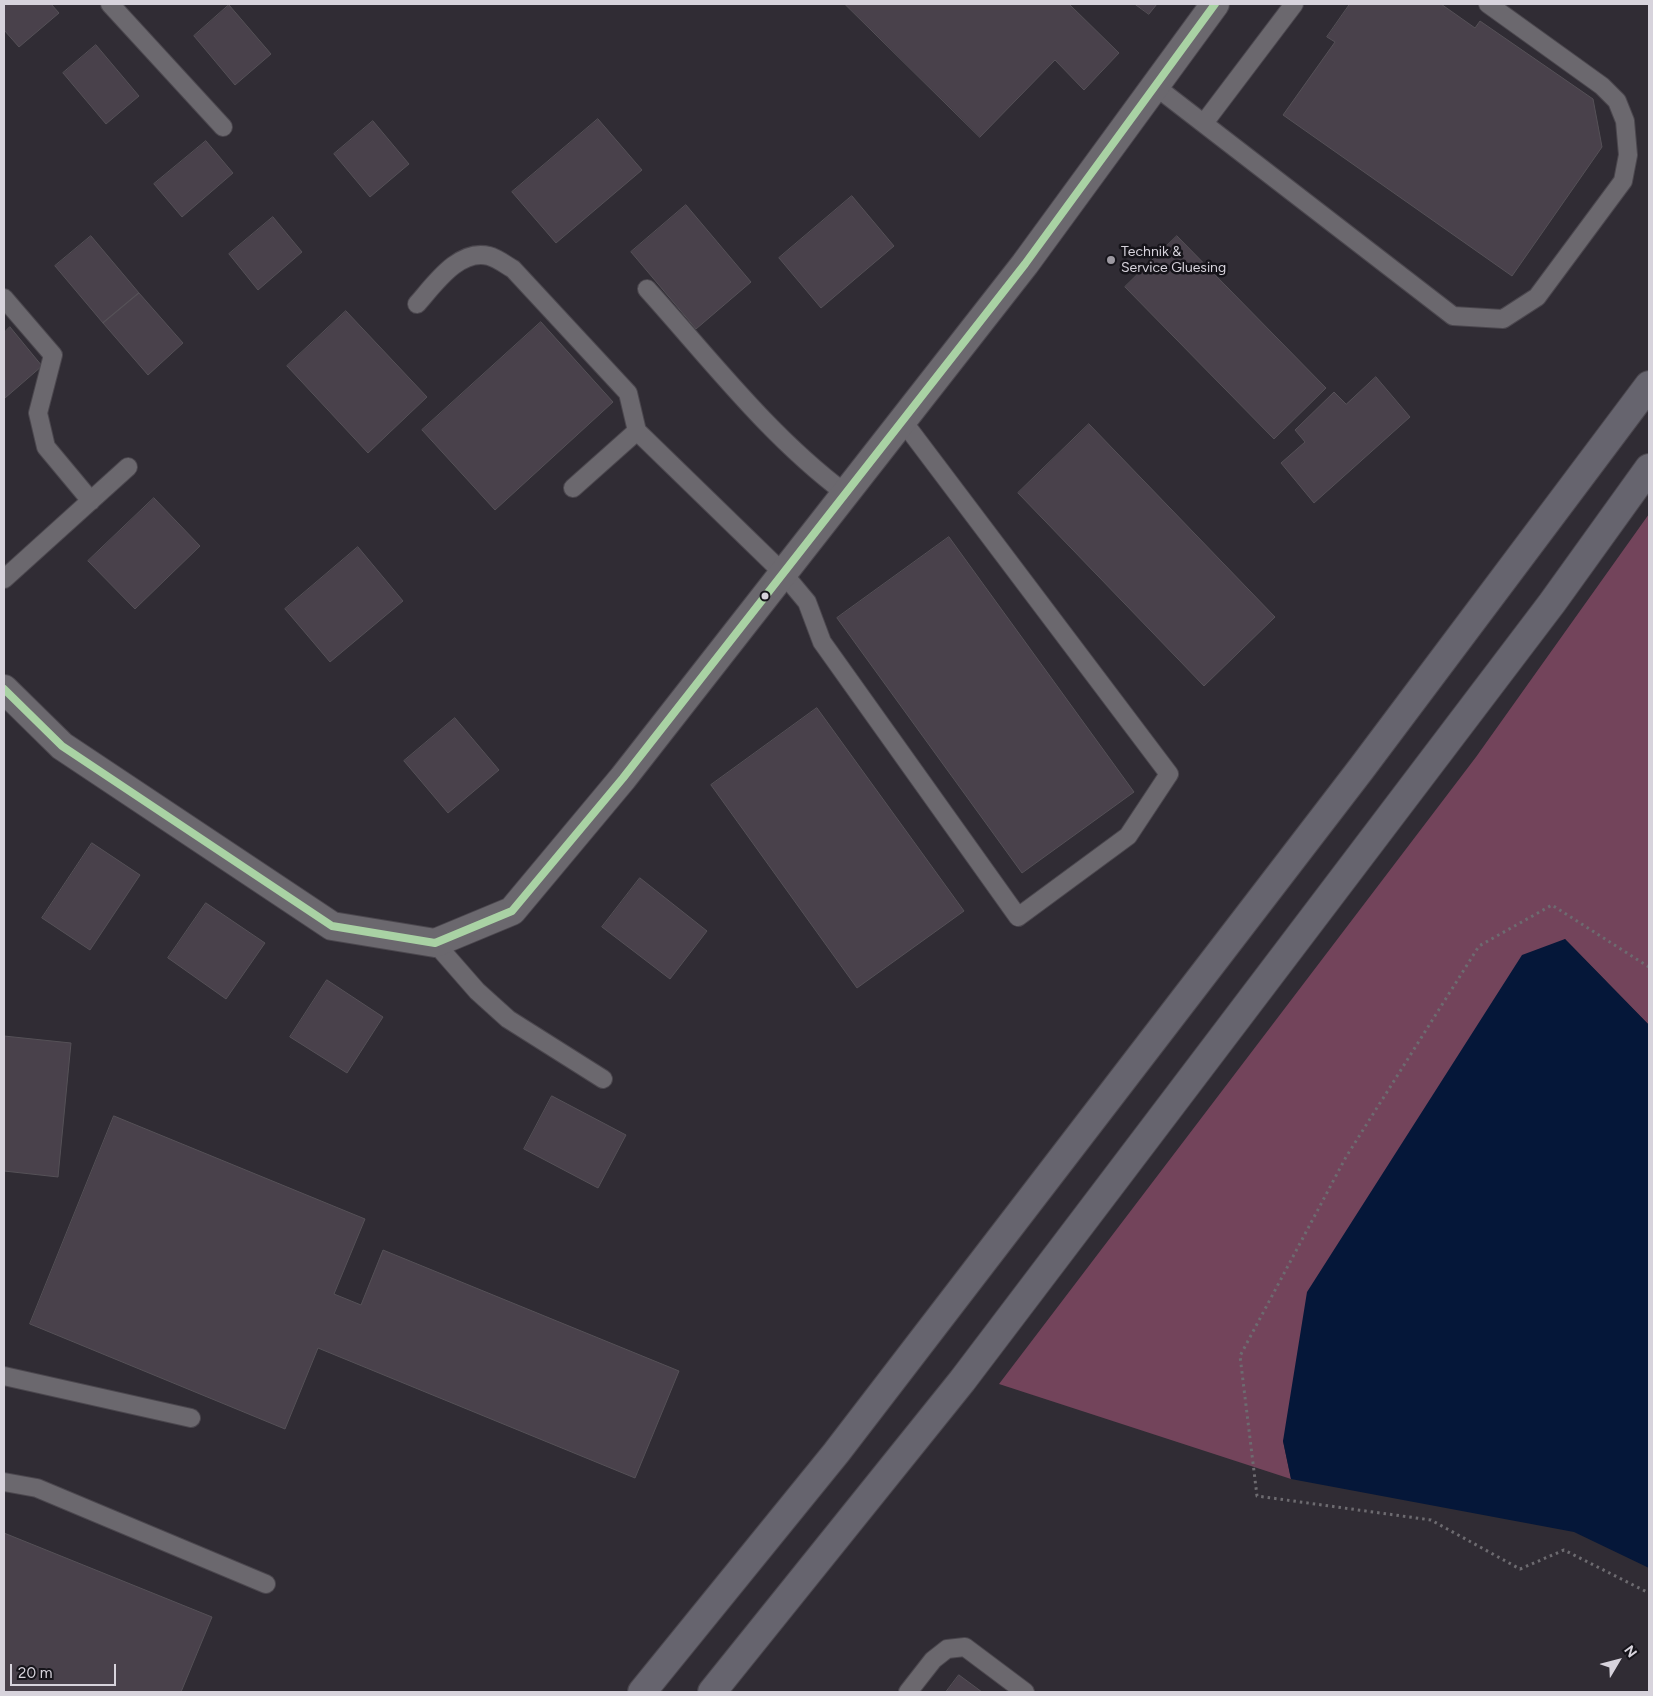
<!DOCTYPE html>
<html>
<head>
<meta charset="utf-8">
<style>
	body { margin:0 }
	#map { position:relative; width:1653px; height:1696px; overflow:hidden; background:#302c34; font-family:Figtree,sans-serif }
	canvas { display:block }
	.frame { position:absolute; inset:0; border:5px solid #d7d3dc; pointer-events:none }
	.north { position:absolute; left:1593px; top:1636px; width:50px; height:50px; -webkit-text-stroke:4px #16141a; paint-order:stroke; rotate:53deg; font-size:14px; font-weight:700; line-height:20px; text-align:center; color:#d7d3dc }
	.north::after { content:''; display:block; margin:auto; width:18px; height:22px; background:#d7d3dc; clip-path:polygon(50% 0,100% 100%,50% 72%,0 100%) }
	.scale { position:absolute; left:10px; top:1664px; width:106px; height:22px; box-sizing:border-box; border:2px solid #d7d3dc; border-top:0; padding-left:6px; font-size:15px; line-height:18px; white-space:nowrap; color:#d7d3dc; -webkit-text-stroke:4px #16141a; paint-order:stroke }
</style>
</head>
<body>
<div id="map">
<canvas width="1653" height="1696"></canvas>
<div class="frame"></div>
<div class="north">N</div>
<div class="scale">20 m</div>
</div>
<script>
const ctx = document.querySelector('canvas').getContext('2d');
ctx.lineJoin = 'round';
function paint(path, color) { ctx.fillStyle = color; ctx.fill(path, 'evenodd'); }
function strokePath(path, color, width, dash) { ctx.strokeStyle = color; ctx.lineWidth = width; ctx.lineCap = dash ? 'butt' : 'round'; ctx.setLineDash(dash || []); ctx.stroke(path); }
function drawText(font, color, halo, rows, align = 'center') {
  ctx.font = font + ' Figtree,sans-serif'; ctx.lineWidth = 5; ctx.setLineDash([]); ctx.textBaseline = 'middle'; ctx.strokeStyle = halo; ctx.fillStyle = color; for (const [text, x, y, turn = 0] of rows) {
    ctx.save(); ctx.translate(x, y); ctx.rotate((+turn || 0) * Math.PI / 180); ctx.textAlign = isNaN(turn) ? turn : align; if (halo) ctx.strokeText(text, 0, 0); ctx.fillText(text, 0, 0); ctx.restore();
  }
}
paint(new Path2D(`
	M 1649,514 L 1649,1025 L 1565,939 L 1283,1441 L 1291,1479 L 999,1384 L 1476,757 Z`), '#73445b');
paint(new Path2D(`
	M 1565,939 L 1649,1025 L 1649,1568 L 1574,1532 L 1291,1479 L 1283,1441 L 1307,1292 L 1522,955 Z`), '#051739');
const building = new Path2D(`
	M 4,4 L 51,4 L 59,13 L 19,47 L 4,30 Z
	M 845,4 L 1069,4 L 1119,53 L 1084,90 L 1055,60 L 980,137 Z
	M 1135,4 L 1157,4 L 1149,14 Z
	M 1350,4 L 1441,4 L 1475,28 L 1480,21 L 1593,99 L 1602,147 L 1512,276 L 1283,115 L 1335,42 L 1327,37 Z
	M 229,5 L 271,54 L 235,85 L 194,36 Z
	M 96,45 L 139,96 L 106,124 L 63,73 Z
	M 598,119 L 642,170 L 556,243 L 512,192 Z
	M 373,121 L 409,164 L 370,197 L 334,154 Z
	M 206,141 L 233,173 L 182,217 L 154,184 Z
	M 852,196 L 894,246 L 821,308 L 779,258 Z
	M 686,205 L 751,282 L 696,329 L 631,252 Z
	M 273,217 L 302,252 L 258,290 L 229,254 Z
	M 91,236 L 139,293 L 103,323 L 55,266 Z
	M 1177,236 L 1326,388 L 1274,439 L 1125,287 Z
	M 139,293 L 183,343 L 148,375 L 103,323 Z
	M 346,311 L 427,397 L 368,453 L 287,366 Z
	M 541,322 L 613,402 L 495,510 L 422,430 Z
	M 10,327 L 42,366 L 5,398 L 4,333 Z
	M 1376,377 L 1410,417 L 1314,503 L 1281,463 L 1305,442 L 1295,430 L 1334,392 L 1346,404 Z
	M 1089,424 L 1275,617 L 1204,686 L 1018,493 Z
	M 154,498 L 200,546 L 135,609 L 88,561 Z
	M 949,537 L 1134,792 L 1022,873 L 837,618 Z
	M 358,547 L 403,601 L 330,662 L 285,609 Z
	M 817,708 L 964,911 L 857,988 L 711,785 Z
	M 455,718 L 499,770 L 448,813 L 404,761 Z
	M 92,843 L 140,875 L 90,950 L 42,918 Z
	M 640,878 L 707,931 L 670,979 L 602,927 Z
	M 206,903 L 265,943 L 226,999 L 168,958 Z
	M 327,980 L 383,1017 L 347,1073 L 290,1037 Z
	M 4,1036 L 71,1043 L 58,1177 L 4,1171 Z
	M 552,1096 L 626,1135 L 598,1188 L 524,1149 Z
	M 114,1116 L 365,1219 L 334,1294 L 361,1305 L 383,1250 L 679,1371 L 635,1478 L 318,1348 L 285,1429 L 30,1324 Z
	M 4,1533 L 212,1617 L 181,1692 L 4,1692 Z
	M 959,1675 L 982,1692 L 946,1692 Z`);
paint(building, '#49414b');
strokePath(building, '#555157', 1);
const service = new Path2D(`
	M 110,4 L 223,127
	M 1155,86 L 1453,316 L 1503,319 L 1537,297 L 1623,181 L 1628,155 L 1625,121 L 1617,101 L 1602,86 L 1488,4
	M 1204,123 L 1294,4
	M 647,289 C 710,359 769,436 845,493
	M 4,298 L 53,355 L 38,413 L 46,447 L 91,501
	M 417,304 C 434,285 459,248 489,256 C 497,258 506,265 513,269 L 628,393 L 637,431
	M 573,488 L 637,431 L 782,572 L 807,602 L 822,642 L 1018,917 L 1128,836 L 1169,774 L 902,420
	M 4,579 L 128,467
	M 435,943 L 477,991 L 508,1019 L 603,1079
	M 4,1376 L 191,1418
	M 4,1482 L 37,1488 L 266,1584
	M 908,1692 L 933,1660 L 947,1649 L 965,1647 L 1025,1692`);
const minor = new Path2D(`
	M 4,689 L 62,746 L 332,926 L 435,943 L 512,911 L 623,778 L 1025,264 L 1215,4`);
const trunk = new Path2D(`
	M 642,1692 L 836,1453 L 1361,769 L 1649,385
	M 712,1692 L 962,1381 L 1552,603 L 1649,468`);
strokePath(service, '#4b474e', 20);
strokePath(minor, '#4b474e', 30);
strokePath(trunk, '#4b474e', 30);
strokePath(new Path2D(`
	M 1649,967 L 1552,905 L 1479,946 L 1346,1157 L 1240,1356 L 1257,1496 L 1431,1520 L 1520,1569 L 1564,1550 L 1649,1593`), '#6d6b70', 3, [2.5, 4]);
strokePath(service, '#6b686e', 18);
strokePath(minor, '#6b686e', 28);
strokePath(trunk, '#66646e', 28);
strokePath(new Path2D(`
	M 4,689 L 62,746 L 332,926 L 435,943 L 512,911 L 623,778 L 1025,264 L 1215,4`), '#a9d2a4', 8);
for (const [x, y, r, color] of [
	[1111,260,5,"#9d99a1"],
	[765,596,4.5,"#d7d3dc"]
]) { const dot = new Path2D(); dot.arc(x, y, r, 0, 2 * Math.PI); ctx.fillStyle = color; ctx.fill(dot); strokePath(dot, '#16141a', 2); }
drawText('14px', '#d7d3dc', '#16141a', [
	["Technik &",1121,252],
	["Service Gluesing",1121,268]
], 'left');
</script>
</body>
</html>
